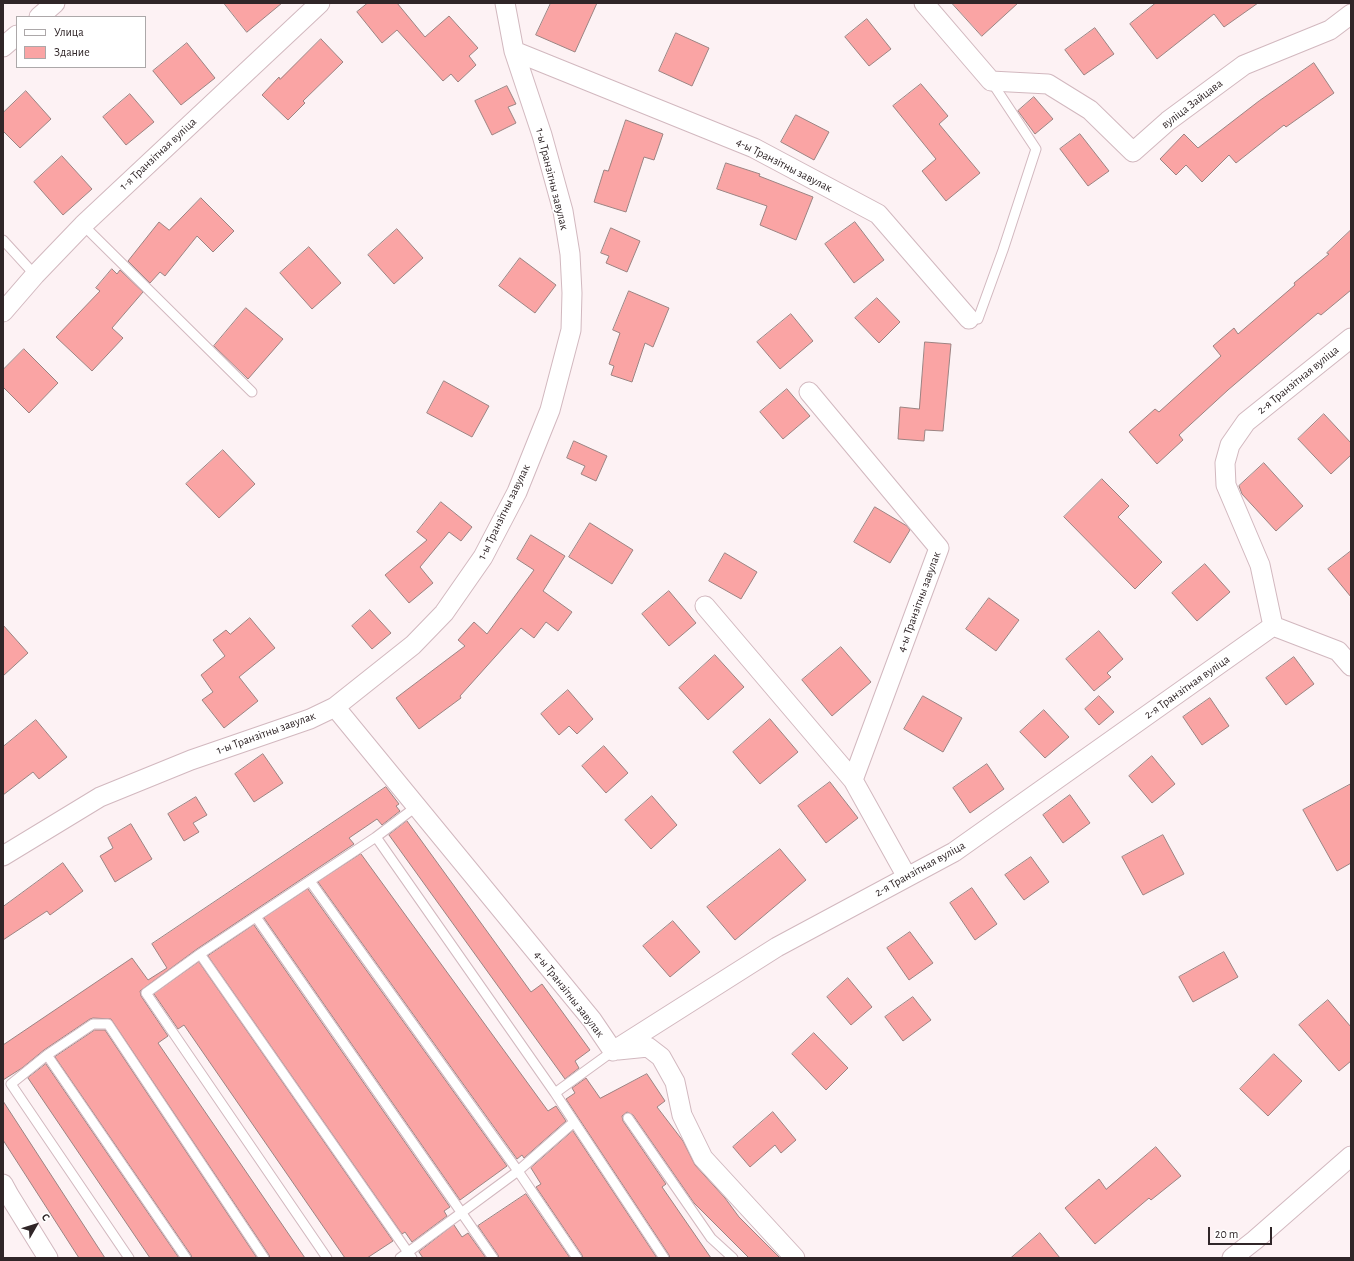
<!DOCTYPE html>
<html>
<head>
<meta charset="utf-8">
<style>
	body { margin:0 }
	#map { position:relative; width:1354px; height:1261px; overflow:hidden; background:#fdf2f4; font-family:"Alegreya Sans",sans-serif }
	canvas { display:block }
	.frame { position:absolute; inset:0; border:4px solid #302628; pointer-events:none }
	.legend { position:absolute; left:16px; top:16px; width:130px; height:52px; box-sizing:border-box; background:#fff; border:1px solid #aca8a9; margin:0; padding:5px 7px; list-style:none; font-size:12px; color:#302628 }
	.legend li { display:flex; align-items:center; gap:8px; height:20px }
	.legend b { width:20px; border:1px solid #aca8a9 }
	.north { position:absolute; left:16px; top:1205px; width:40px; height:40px; -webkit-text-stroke:3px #fff; paint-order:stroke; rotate:51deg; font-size:11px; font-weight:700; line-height:16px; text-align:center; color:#302628 }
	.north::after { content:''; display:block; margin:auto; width:14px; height:18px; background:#302628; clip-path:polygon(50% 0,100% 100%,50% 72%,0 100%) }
	.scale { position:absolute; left:1208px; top:1227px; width:64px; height:18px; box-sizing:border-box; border:2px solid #302628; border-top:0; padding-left:5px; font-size:12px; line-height:14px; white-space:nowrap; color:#302628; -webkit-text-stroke:3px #fff; paint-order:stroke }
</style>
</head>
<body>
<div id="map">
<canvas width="1354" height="1261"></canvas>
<div class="frame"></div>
<ul class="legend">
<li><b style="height:5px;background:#fff"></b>Улица</li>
<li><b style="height:11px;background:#faa4a4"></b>Здание</li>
</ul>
<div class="north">С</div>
<div class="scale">20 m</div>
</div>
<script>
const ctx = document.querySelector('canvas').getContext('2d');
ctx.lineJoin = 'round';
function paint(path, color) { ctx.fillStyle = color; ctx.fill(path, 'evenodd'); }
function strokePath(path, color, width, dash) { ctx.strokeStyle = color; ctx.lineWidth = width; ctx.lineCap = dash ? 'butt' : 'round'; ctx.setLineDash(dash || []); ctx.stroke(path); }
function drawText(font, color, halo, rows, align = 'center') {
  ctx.font = font + ' "Alegreya Sans",sans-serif'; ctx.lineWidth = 3.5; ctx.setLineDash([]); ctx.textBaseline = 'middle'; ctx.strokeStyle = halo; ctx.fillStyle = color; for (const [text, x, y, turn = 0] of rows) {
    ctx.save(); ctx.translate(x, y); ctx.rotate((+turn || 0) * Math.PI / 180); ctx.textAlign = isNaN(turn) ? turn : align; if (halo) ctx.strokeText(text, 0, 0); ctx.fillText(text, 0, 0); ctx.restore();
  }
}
const building = new Path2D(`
	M 224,3 L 282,3 L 247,32 Z
	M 368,3 L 397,3 L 425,37 L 449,16 L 478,48 L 469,56 L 476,65 L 458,82 L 451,74 L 443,81 L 397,30 L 382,43 L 357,12 Z
	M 551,3 L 597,3 L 575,52 L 536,35 Z
	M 952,3 L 1018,3 L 982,36 Z
	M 1156,3 L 1258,3 L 1224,27 L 1214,14 L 1157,59 L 1130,24 Z
	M 867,19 L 891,49 L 869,66 L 845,37 Z
	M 1095,28 L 1114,54 L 1084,75 L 1065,50 Z
	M 676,33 L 709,48 L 692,86 L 659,71 Z
	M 321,39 L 343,62 L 303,101 L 305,103 L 288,120 L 262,95 L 279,77 L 280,79 Z
	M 187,43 L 215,78 L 181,105 L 153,71 Z
	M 1314,63 L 1334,93 L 1286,127 L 1284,125 L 1236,163 L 1229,155 L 1202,182 L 1186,165 L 1176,175 L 1160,159 L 1184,134 L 1198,148 L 1259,101 Z
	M 921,84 L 948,116 L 939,124 L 980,173 L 946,201 L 922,171 L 936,159 L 893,106 Z
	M 507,86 L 516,104 L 508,107 L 516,123 L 492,135 L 475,101 Z
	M 26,91 L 51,119 L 20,148 L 3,131 L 3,113 Z
	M 130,94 L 154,122 L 126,145 L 103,117 Z
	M 1034,97 L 1053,119 L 1035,134 L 1018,111 Z
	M 796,115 L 829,132 L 814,160 L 781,142 Z
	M 626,120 L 663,134 L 654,160 L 644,157 L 626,212 L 594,202 L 604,170 L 608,171 Z
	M 1080,134 L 1109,171 L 1088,186 L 1060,149 Z
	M 62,156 L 92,189 L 63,215 L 34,182 Z
	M 726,163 L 760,174 L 759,176 L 813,197 L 796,240 L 760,225 L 767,206 L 717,189 Z
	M 201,198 L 234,231 L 213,252 L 197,236 L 165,276 L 160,272 L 150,283 L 128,261 L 159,222 L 169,230 Z
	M 855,222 L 884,260 L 854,283 L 825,244 Z
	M 611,228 L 640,241 L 627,272 L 606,263 L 609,256 L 601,253 Z
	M 397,229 L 423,258 L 394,284 L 368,255 Z
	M 1351,230 L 1351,290 L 1321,315 L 1318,313 L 1228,390 L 1179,435 L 1183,440 L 1157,464 L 1129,432 L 1155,409 L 1159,412 L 1221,356 L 1213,346 L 1234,328 L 1238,334 L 1295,285 L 1294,283 L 1329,254 L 1327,253 Z
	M 309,247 L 341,283 L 312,309 L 280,273 Z
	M 520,258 L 556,285 L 535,313 L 499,286 Z
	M 112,269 L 117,274 L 120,270 L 143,292 L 112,328 L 123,338 L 92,371 L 56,337 L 100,291 L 96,288 Z
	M 629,291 L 669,308 L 653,347 L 645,343 L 632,382 L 611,375 L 614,366 L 609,364 L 620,333 L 613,330 Z
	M 877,298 L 900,322 L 879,343 L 855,318 Z
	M 246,308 L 283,339 L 248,379 L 214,346 Z
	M 791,314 L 813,341 L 780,369 L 757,342 Z
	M 925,342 L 951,344 L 943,431 L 925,430 L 924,441 L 898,439 L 900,407 L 919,409 Z
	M 24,349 L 58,383 L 29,413 L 3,387 L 3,370 Z
	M 444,381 L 489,406 L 472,437 L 427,413 Z
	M 787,389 L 810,416 L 783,439 L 760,412 Z
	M 1324,414 L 1351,443 L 1351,455 L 1331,474 L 1298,439 Z
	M 574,441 L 607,456 L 596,481 L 581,474 L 585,466 L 567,458 Z
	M 223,450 L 255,484 L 219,518 L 186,484 Z
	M 1264,463 L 1303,506 L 1276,531 L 1242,494 L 1239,486 Z
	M 1102,479 L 1129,506 L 1118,517 L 1162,562 L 1135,589 L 1064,517 Z
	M 441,502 L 472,527 L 461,541 L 449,532 L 420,567 L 433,583 L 409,603 L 385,575 L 427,540 L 417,532 Z
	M 875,507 L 907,526 L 910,530 L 890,563 L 854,542 Z
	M 590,523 L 633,550 L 612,584 L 569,557 Z
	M 531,535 L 565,556 L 543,591 L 572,612 L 558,631 L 546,622 L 534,638 L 521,628 L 460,696 L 461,698 L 419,729 L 396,698 L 465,646 L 458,640 L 474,622 L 487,634 L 534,570 L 517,559 Z
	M 1351,551 L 1351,597 L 1328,569 Z
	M 725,553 L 757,572 L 741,599 L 709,581 Z
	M 1205,564 L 1230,592 L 1197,621 L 1172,593 Z
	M 669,591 L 696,623 L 669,646 L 642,614 Z
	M 989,598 L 1019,620 L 996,651 L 966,629 Z
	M 370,610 L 391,633 L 372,649 L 352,626 Z
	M 250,618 L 275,648 L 239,677 L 258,701 L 224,728 L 202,700 L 213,692 L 201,675 L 225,656 L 213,640 L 226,630 L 230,634 Z
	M 3,625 L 28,653 L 3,676 Z
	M 1099,631 L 1123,659 L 1107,673 L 1111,677 L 1094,691 L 1066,659 Z
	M 841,647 L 871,682 L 832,716 L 802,680 Z
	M 715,655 L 744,687 L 708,720 L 679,688 Z
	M 1294,657 L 1314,684 L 1286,705 L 1266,678 Z
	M 568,690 L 593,719 L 577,734 L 569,726 L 559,735 L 541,714 Z
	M 923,696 L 962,718 L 943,752 L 904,729 Z
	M 1099,696 L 1114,712 L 1099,725 L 1085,709 Z
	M 1210,698 L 1229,726 L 1202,745 L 1183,717 Z
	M 1044,710 L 1069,737 L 1045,758 L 1020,732 Z
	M 770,719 L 798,752 L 760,784 L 733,752 Z
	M 36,720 L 67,757 L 39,779 L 33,772 L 3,795 L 3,747 Z
	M 604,746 L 628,773 L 606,793 L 582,766 Z
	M 263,754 L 283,783 L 254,802 L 235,774 Z
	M 1152,756 L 1175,784 L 1152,803 L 1129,776 Z
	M 987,764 L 1004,789 L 970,813 L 953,788 Z
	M 830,782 L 858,818 L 826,843 L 798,806 Z
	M 1351,784 L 1351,863 L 1337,871 L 1303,810 Z
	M 386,787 L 399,804 L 396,806 L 400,811 L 382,825 L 377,819 L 349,838 L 354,844 L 197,949 L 140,991 L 141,996 L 168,1036 L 158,1043 L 305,1258 L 270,1258 L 269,1255 L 111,1019 L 93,1018 L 90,1019 L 44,1050 L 22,1068 L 3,1080 L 3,1045 L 132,958 L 148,980 L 167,968 L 152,944 Z
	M 1070,795 L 1090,823 L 1063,843 L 1043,815 Z
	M 652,796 L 677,825 L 651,849 L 625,820 Z
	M 196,797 L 207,815 L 193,823 L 199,832 L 184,841 L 168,814 Z
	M 407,821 L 531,992 L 542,984 L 590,1050 L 575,1061 L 579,1068 L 565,1079 L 389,835 Z
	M 131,824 L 152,859 L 115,882 L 100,856 L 113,848 L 108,838 Z
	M 1163,835 L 1184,874 L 1143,895 L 1122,857 Z
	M 780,849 L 806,880 L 735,940 L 707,907 Z
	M 361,854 L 548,1111 L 556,1106 L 566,1121 L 524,1158 L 522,1155 L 517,1159 L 318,882 Z
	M 1031,857 L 1049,882 L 1024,900 L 1005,875 Z
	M 63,863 L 83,891 L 50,915 L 47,911 L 3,940 L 3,907 Z
	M 972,888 L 997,924 L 975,940 L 950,903 Z
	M 308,889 L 507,1166 L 460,1200 L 264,918 Z
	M 673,921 L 700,952 L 670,977 L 643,946 Z
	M 254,925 L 450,1207 L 444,1211 L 447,1216 L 412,1242 L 405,1232 L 402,1234 L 208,956 Z
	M 910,932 L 933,963 L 909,980 L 887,948 Z
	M 1224,952 L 1238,977 L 1193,1002 L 1179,977 Z
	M 199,962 L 393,1241 L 367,1258 L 345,1258 L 184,1025 L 178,1029 L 154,994 Z
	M 848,978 L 872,1007 L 851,1025 L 827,997 Z
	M 913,997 L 931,1020 L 903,1041 L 885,1017 Z
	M 1328,1000 L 1351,1027 L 1351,1061 L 1339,1071 L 1299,1025 Z
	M 95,1030 L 105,1030 L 257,1258 L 192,1258 L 191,1255 L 55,1057 Z
	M 814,1033 L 848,1068 L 826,1090 L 792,1054 Z
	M 1274,1054 L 1302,1081 L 1268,1116 L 1240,1089 Z
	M 46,1064 L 179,1258 L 150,1258 L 28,1078 Z
	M 647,1074 L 665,1101 L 657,1107 L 683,1141 L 695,1165 L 725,1198 L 739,1217 L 780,1258 L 749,1258 L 694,1203 L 633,1115 L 627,1112 L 622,1116 L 623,1121 L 666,1184 L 662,1187 L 711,1258 L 670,1258 L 669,1255 L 566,1099 L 575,1093 L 572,1088 L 586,1078 L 600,1098 Z
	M 3,1101 L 105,1258 L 79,1258 L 3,1140 Z
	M 773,1112 L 796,1140 L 781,1153 L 775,1145 L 750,1167 L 733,1147 Z
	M 573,1131 L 657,1258 L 583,1258 L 582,1255 L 536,1187 L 541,1184 L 531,1168 Z
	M 1156,1147 L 1181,1176 L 1151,1200 L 1149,1198 L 1095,1244 L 1065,1208 L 1099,1179 L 1106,1189 Z
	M 526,1194 L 570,1258 L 499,1258 L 498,1255 L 478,1226 Z
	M 454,1225 L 462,1237 L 468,1233 L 486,1258 L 423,1258 L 419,1252 Z
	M 1040,1233 L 1060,1258 L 1011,1258 Z`);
paint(building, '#faa4a4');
strokePath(building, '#9c8382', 1);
const lane = new Path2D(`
	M 83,225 L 252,392
	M 3,240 L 35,275
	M 969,319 L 978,319 L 1003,250 L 1036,149 L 991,81
	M 376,837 L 417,806
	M 310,881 L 518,1171 L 577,1258
	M 256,917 L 493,1258
	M 200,954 L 412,1258
	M 47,1055 L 186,1258
	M 555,1093 L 613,1051
	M 628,1118 L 711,1238 L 733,1258
	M 129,1258 L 11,1084 L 47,1055 L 93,1024 L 108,1024 L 264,1258
	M 327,1258 L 146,993 L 200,954 L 376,837 L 555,1093 L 664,1258
	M 400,1258 L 518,1171 L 574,1122`);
const street = new Path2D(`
	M 924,3 L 991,81 L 1048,84 L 1090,110 L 1133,152 L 1168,121 L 1244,65 L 1330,30 L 1351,14
	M 39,17 L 55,3
	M 3,47 L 17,35
	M 514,51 L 754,148 L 878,214 L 969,319
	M 3,312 L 35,275 L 83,225 L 320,3
	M 1351,338 L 1246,422 L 1230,445 L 1225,463 L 1226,485 L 1260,565 L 1273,626 L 1338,651 L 1351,666
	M 809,392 L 939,548 L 853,780 L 907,877
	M 705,606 L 853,780
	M 335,707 L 592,1020 L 613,1051
	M 3,856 L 100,797 L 191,760 L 310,719 L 335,707 L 413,645 L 444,613 L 483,557 L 517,492 L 550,410 L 571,330 L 572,293 L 570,254 L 563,211 L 542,135 L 514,51 L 505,3
	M 618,1050 L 648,1047 L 661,1057 L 675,1082 L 682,1115 L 703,1158 L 795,1258
	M 613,1051 L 777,947 L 954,852 L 1273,626
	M 3,1184 L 9,1195 L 48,1258
	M 1232,1258 L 1255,1240 L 1351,1156`);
strokePath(lane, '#d2b8bf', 11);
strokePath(street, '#d2b8bf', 21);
strokePath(lane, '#fff', 9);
strokePath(street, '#fff', 19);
drawText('12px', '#302628', '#fff', [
	["вуліца Зайцава",1192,104,-37],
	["1-я Транзітная вуліца",158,154,-43],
	["4-ы Транзітны завулак",784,165,27],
	["1-ы Транзітны завулак",552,179,76],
	["2-я Транзітная вуліца",1298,380,-39],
	["1-ы Транзітны завулак",504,512,-64],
	["4-ы Транзітны завулак",919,602,-70],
	["2-я Транзітная вуліца",1187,687,-35],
	["1-ы Транзітны завулак",266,733,-20],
	["2-я Транзітная вуліца",920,869,-29],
	["4-ы Транзітны завулак",569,994,52]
]);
</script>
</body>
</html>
